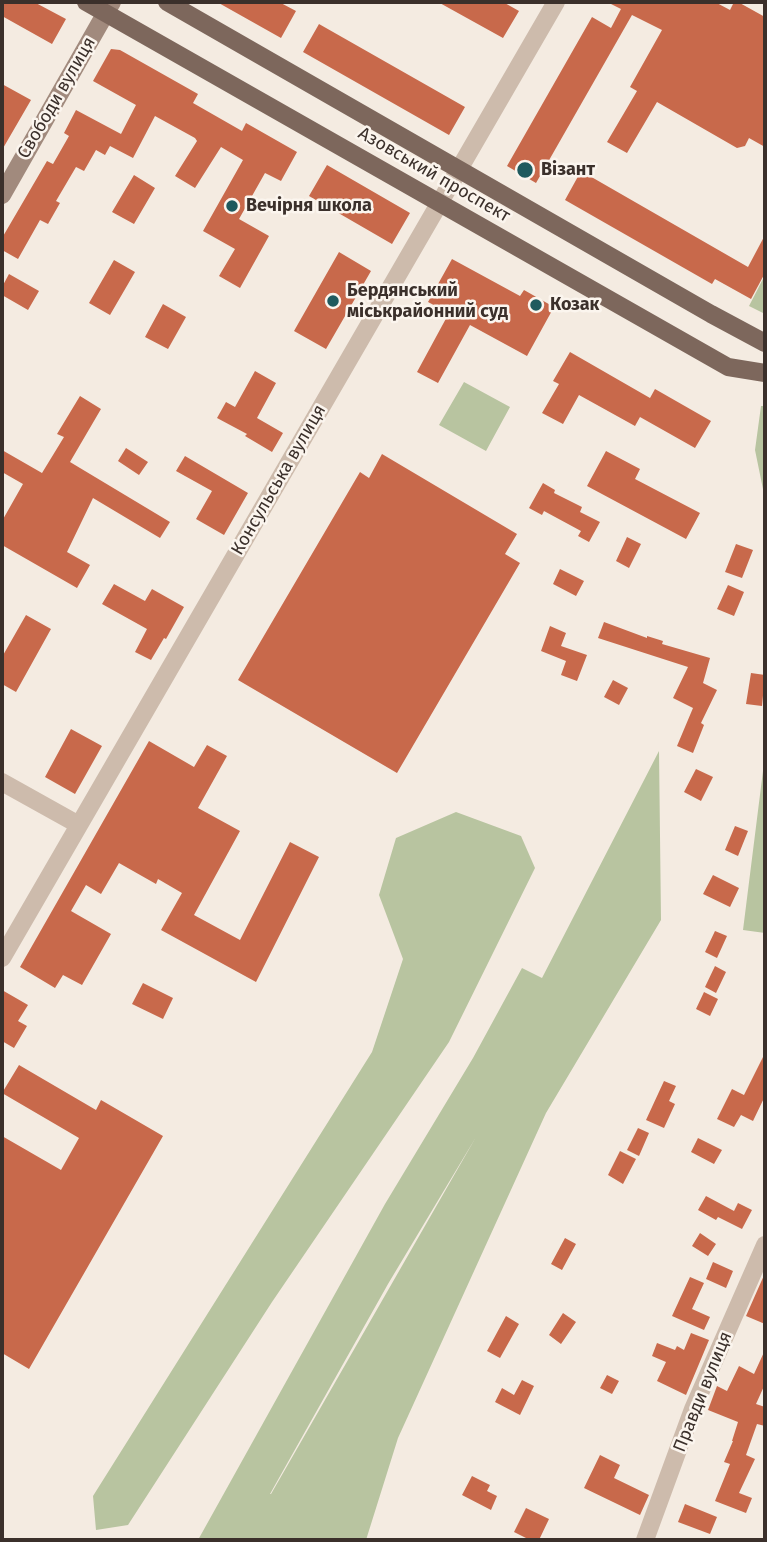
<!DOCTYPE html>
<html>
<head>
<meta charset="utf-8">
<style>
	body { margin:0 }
	#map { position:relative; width:767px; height:1542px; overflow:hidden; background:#f4ebe1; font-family:"Fira Sans",sans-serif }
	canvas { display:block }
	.frame { position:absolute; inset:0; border:4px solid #3b302b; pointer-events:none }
</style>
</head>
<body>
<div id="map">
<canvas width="767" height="1542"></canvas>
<div class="frame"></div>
</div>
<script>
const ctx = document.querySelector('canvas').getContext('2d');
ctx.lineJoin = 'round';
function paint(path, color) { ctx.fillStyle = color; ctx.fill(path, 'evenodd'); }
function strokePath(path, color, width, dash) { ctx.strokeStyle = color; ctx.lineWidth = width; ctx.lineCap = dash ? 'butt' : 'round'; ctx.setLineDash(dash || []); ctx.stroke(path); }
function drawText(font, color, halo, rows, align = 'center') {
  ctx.font = font + ' "Fira Sans",sans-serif'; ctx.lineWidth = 5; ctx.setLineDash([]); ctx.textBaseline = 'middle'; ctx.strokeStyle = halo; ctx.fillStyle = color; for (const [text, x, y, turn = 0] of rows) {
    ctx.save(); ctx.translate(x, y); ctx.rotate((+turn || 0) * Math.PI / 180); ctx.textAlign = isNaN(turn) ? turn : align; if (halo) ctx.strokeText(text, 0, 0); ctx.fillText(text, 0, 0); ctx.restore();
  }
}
paint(new Path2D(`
	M 765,275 L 765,314 L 749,306 Z
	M 464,382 L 510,407 L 486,451 L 439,425 Z
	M 761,406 L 765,406 L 765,499 L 755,450 Z
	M 659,751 L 661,920 L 546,1113 L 398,1438 L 366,1540 L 198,1540 L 385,1204 L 473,1058 L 522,968 L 542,978 ZM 476,1137 L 271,1494 L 270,1494 L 388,1284 Z
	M 765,755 L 765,933 L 743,930 Z
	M 456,812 L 521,836 L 535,868 L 449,1042 L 272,1302 L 128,1525 L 96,1530 L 93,1496 L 372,1052 L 403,959 L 379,895 L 396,838 Z`), '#b8c4a0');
paint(new Path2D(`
	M 2,2 L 34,2 L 66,19 L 52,44 L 2,16 Z
	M 217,2 L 279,2 L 296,11 L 281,38 Z
	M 438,2 L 503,2 L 519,11 L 503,38 Z
	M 607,2 L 715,2 L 730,10 L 734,2 L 738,2 L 765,17 L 765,147 L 749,138 L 745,146 L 737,148 L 657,102 L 627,153 L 607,142 L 637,91 L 630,87 L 662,30 L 632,15 L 536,183 L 507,166 L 592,17 L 611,28 L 621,9 Z
	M 319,24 L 465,107 L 449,135 L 303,52 Z
	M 111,49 L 120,50 L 198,94 L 193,103 L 242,131 L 246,123 L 297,152 L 281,181 L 265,173 L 239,219 L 269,236 L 240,288 L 219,276 L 235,249 L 203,231 L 243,160 L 221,147 L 195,188 L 175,176 L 197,141 L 195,138 L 155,116 L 133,158 L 110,146 L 105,155 L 96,150 L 84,171 L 76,167 L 56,201 L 60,203 L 48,224 L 40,220 L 18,259 L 2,250 L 2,238 L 47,161 L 53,164 L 69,136 L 64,133 L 76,110 L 121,134 L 136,105 L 93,81 Z
	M 2,84 L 31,100 L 2,150 Z
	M 327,165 L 410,213 L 392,244 L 309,196 Z
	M 581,171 L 748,267 L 765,235 L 765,273 L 751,299 L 715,279 L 712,284 L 565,200 Z
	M 134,175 L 155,188 L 134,224 L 112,212 Z
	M 339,252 L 371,271 L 326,349 L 294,331 Z
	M 452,259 L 520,296 L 524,290 L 554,307 L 527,356 L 470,325 L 438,383 L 417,372 L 449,313 L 428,302 Z
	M 114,260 L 135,272 L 110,315 L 89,303 Z
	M 9,274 L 39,291 L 28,310 L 2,295 L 2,287 Z
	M 163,304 L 186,317 L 168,349 L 145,337 Z
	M 570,352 L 650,398 L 655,389 L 711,421 L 695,448 L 640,417 L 635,426 L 579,395 L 563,424 L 542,413 L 559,384 L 553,381 Z
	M 255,371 L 276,383 L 257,418 L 283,433 L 272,452 L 245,436 L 247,434 L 217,418 L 226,402 L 235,407 Z
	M 80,396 L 101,409 L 70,462 L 170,522 L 160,538 L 93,498 L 67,552 L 90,565 L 77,588 L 2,545 L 2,521 L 23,484 L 2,472 L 2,450 L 42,473 L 64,437 L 57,434 Z
	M 126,448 L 148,462 L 139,475 L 118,461 Z
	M 606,451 L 640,469 L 635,479 L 700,513 L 686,539 L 587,486 Z
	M 382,454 L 517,534 L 505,554 L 520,563 L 397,773 L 238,680 L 360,472 L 369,478 Z
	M 185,456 L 248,493 L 224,535 L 196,519 L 212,491 L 176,471 Z
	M 543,483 L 555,490 L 554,493 L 582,507 L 580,512 L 600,522 L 589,542 L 578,536 L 581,531 L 544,511 L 542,515 L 529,508 Z
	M 627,537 L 641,544 L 629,568 L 616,561 Z
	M 736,544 L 753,550 L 742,578 L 725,572 Z
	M 560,569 L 584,581 L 576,596 L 553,584 Z
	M 114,584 L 145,601 L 152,589 L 184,607 L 166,639 L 164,638 L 151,660 L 135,652 L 147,629 L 102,604 Z
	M 728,585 L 744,592 L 734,616 L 717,609 Z
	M 26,615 L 51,629 L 16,692 L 2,684 L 2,657 Z
	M 604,622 L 647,638 L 647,636 L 663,641 L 662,644 L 710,658 L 703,683 L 717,690 L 701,723 L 704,725 L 693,753 L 677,746 L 693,708 L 673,698 L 688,667 L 598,638 Z
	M 550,626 L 566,633 L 561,646 L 587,655 L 577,681 L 561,675 L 566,661 L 541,651 Z
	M 751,673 L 765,675 L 762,706 L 746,704 Z
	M 613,680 L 628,688 L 619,705 L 604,697 Z
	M 71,729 L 102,746 L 75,794 L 45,777 Z
	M 149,741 L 194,767 L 207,745 L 227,756 L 198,808 L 240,831 L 194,915 L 240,940 L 290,842 L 319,857 L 256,982 L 161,930 L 182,893 L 158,879 L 156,884 L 119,863 L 101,894 L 86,885 L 71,911 L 111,934 L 82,985 L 63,975 L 55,988 L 20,967 Z
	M 696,769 L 713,777 L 701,801 L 684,792 Z
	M 735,826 L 748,831 L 738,856 L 725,850 Z
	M 713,875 L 739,888 L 730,907 L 703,894 Z
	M 715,931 L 727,936 L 717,958 L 705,952 Z
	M 715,966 L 726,972 L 716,993 L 705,987 Z
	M 143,983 L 173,998 L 163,1019 L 132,1004 Z
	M 2,990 L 28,1005 L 18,1021 L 27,1026 L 14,1048 L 2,1041 Z
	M 704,992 L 718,999 L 710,1016 L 696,1009 Z
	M 765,1053 L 765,1096 L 753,1121 L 741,1115 L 734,1127 L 717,1119 L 732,1089 L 744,1095 Z
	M 19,1065 L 96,1110 L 101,1100 L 163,1136 L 29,1369 L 2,1353 L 2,1136 L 61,1170 L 79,1138 L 2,1093 Z
	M 664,1081 L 676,1086 L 669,1101 L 675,1104 L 664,1128 L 646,1120 Z
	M 638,1128 L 649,1133 L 639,1156 L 627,1150 Z
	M 698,1138 L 722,1150 L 714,1164 L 691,1152 Z
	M 620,1151 L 636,1159 L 623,1184 L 608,1175 Z
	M 706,1196 L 734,1211 L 738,1203 L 752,1210 L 742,1229 L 718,1217 L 716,1220 L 698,1210 Z
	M 700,1233 L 716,1244 L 708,1256 L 692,1246 Z
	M 565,1238 L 576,1244 L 562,1270 L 551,1264 Z
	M 713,1262 L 733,1271 L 726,1288 L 706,1279 Z
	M 765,1273 L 765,1324 L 746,1316 Z
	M 690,1277 L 704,1283 L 692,1309 L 710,1317 L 704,1330 L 672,1316 Z
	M 563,1313 L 576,1322 L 561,1344 L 549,1335 Z
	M 506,1316 L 519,1324 L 500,1358 L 487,1351 Z
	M 691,1333 L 709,1340 L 686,1395 L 657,1381 L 666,1362 L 652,1356 L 657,1343 L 675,1350 L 677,1346 L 684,1350 Z
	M 765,1350 L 765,1384 L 756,1404 L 765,1407 L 765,1426 L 757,1424 L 746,1455 L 755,1459 L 739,1493 L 752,1498 L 746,1513 L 715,1501 L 730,1464 L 724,1462 L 733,1441 L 732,1441 L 738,1422 L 708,1410 L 717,1386 L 727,1391 L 739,1366 L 754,1374 Z
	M 607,1375 L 619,1381 L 612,1394 L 600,1388 Z
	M 522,1380 L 534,1386 L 520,1415 L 495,1402 L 502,1388 L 514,1395 Z
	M 600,1455 L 620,1465 L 614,1478 L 649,1495 L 640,1515 L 584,1488 Z
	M 472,1476 L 490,1485 L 487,1491 L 497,1496 L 491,1510 L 462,1495 Z
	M 685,1504 L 717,1517 L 710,1534 L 678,1522 Z
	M 526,1508 L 549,1519 L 539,1540 L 530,1540 L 514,1532 Z`), '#c8694b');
strokePath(new Path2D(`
	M 2,782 L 79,825
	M 2,958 L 556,2
	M 645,1540 L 693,1409 L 765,1245`), '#cdbbac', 18);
strokePath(new Path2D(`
	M 2,195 L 112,2`), '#a18a7d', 18);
strokePath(new Path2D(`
	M 86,2 L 728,367 L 765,373
	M 167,2 L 711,314 L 765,343`), '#7d675c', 18);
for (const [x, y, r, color] of [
	[525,170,9,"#1f5a5e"],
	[232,206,7,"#1f5a5e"],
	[333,301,7,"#1f5a5e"],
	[536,305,7,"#1f5a5e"]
]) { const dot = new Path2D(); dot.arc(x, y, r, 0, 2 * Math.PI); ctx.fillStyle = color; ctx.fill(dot); strokePath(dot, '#fbf5ee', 2.5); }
drawText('18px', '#3b302b', '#fbf5ee', [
	["Свободи вулиця",57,98,-60],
	["Азовський проспект",434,175,30],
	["Консульська вулиця",279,480,-60],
	["Правди вулиця",703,1392,-68]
]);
drawText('bold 18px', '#3b302b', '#fbf5ee', [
	["Візант",541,170],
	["Вечірня школа",246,206],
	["Бердянський",347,291],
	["міськрайонний суд",347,312],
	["Козак",550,305]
], 'left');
</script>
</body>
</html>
